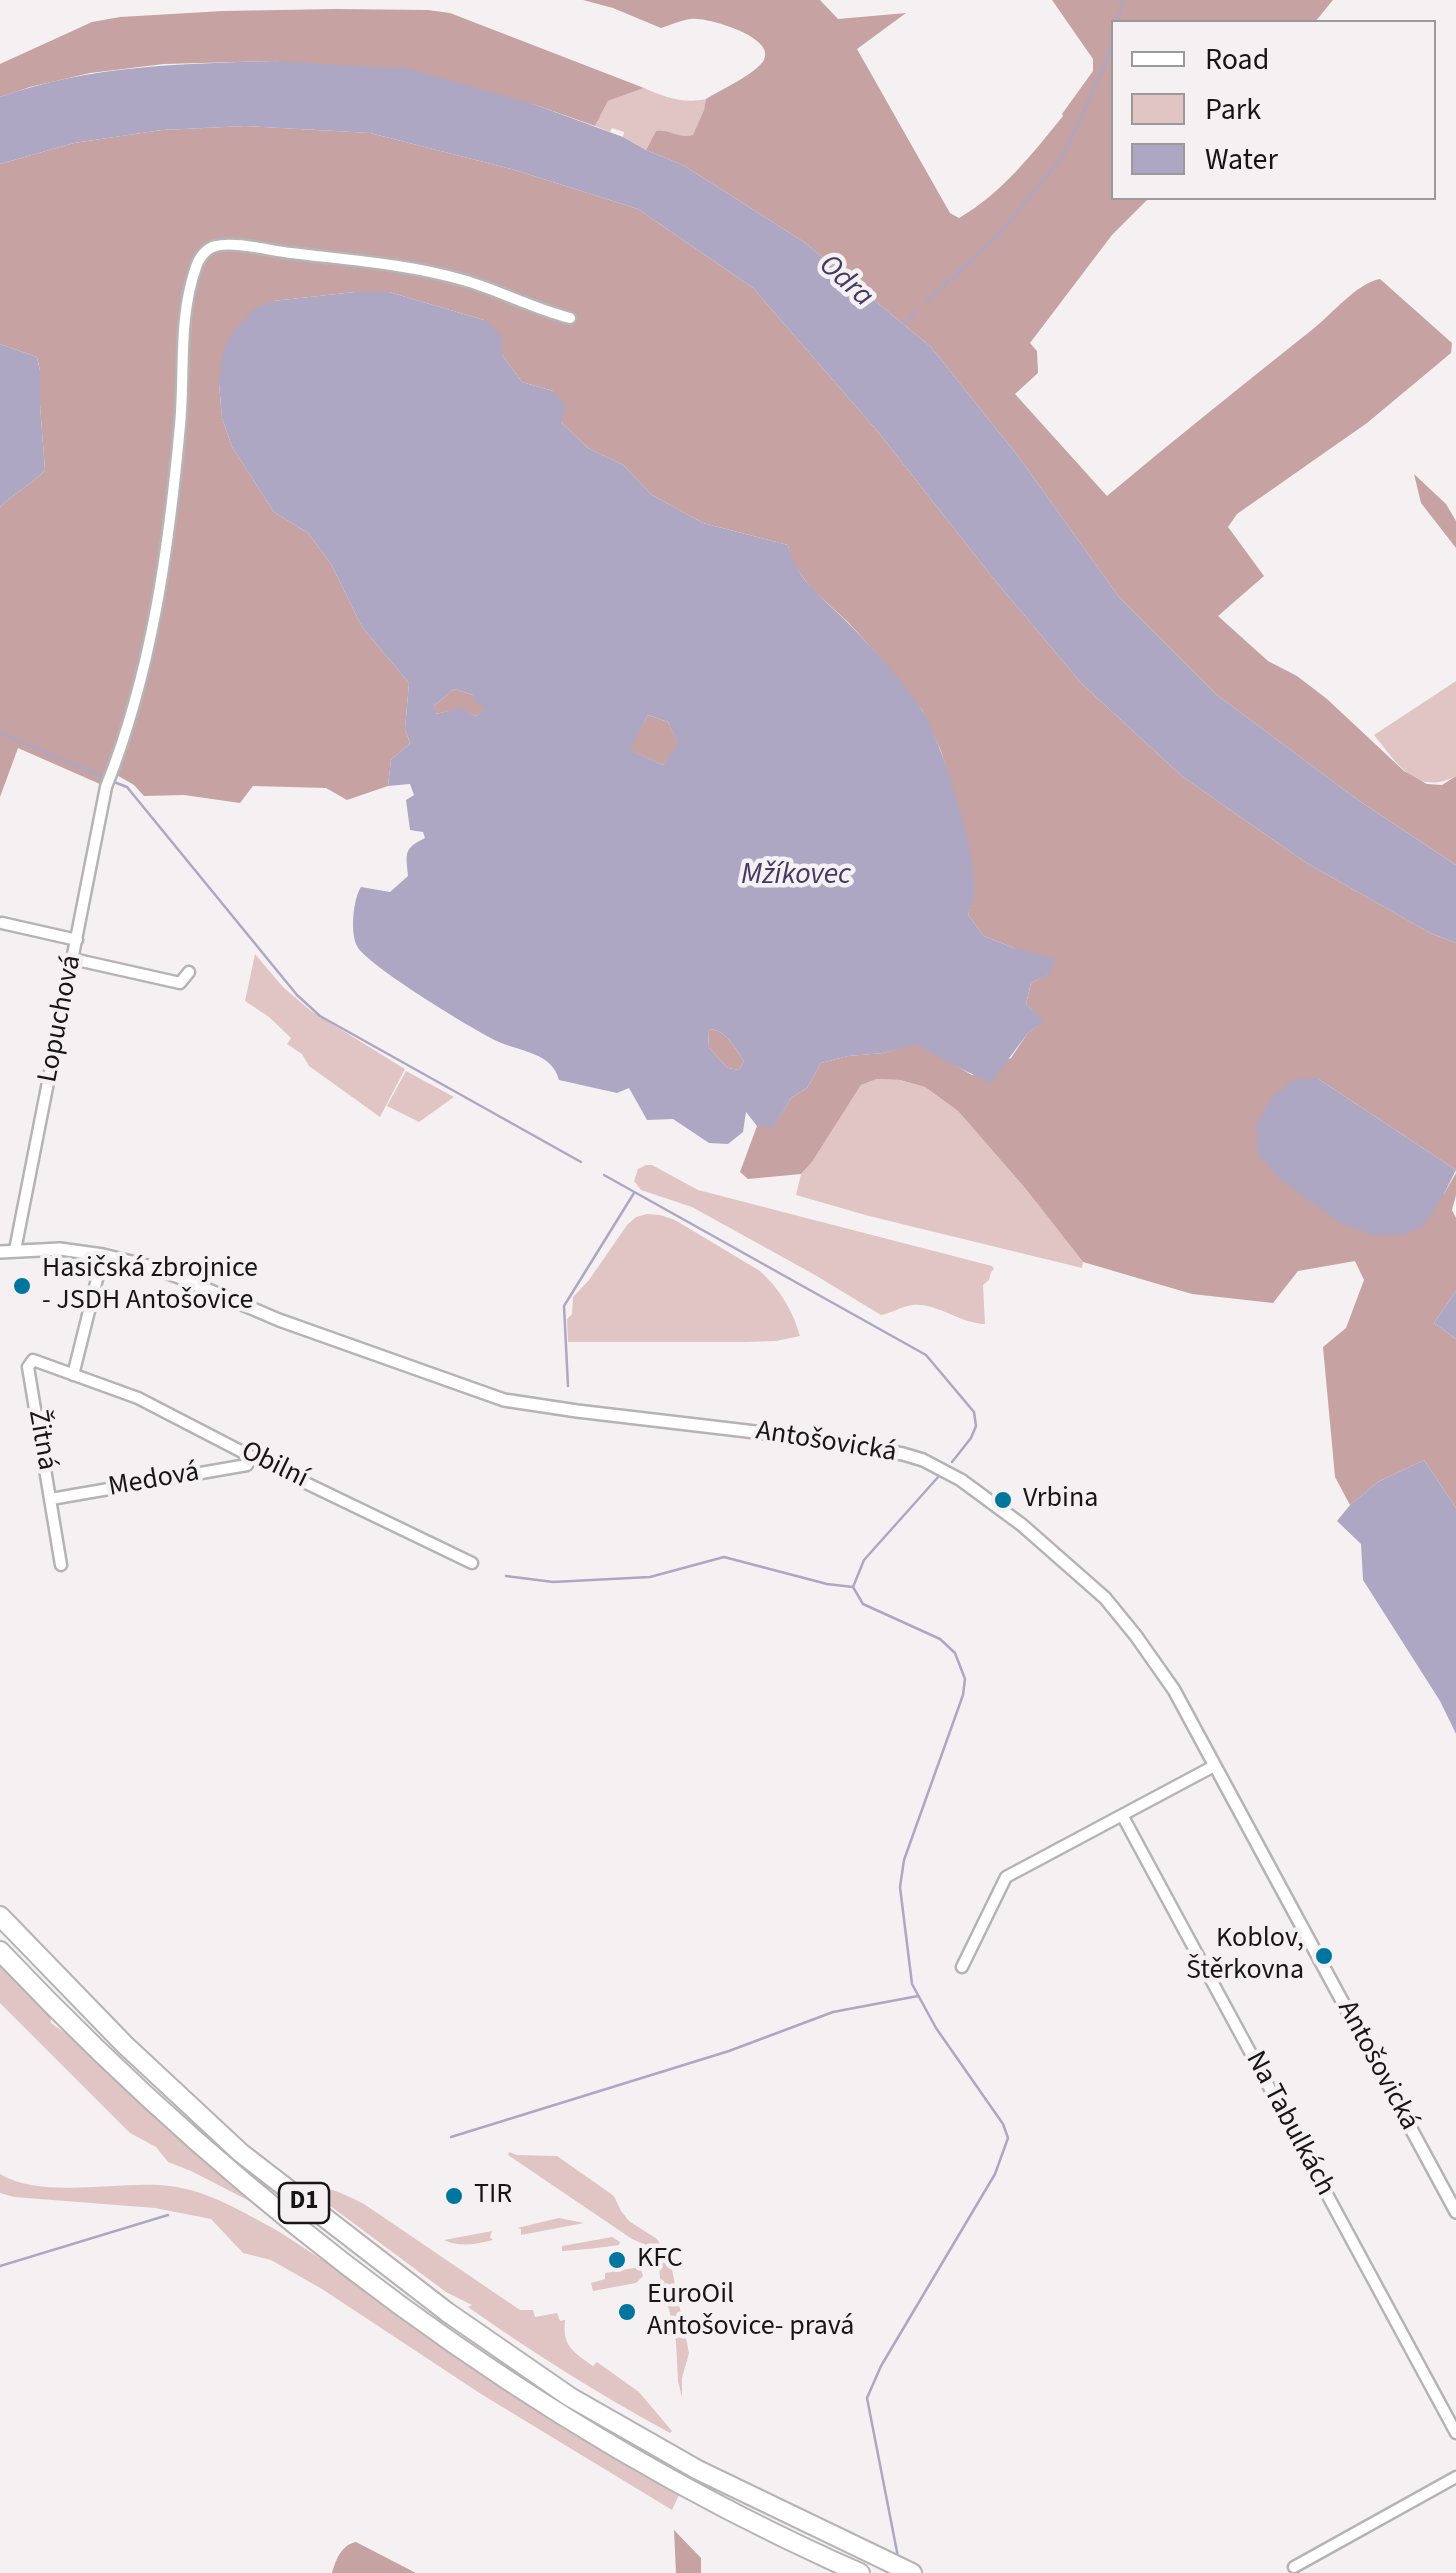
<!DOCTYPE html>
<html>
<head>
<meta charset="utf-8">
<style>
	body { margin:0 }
	#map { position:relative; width:1456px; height:2573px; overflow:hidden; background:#f5f1f3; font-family:"Source Sans 3",sans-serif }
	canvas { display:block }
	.legend { position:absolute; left:1111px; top:20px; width:325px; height:180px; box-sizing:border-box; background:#f5f1f3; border:2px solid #9c999b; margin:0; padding:12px 18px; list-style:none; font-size:30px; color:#171516 }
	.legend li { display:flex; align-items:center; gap:20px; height:50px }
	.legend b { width:50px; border:2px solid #9c999b }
</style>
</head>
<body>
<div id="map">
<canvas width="1456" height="2573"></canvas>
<ul class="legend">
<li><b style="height:12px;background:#fff"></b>Road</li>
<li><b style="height:28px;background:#e0c5c4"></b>Park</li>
<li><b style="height:28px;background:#ada7c4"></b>Water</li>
</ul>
</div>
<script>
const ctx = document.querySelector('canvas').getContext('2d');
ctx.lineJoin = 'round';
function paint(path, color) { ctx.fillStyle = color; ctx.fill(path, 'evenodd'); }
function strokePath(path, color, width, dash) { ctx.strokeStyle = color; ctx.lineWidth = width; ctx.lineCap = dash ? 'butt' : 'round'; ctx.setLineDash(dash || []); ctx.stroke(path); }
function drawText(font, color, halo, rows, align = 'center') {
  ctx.font = font + ' "Source Sans 3",sans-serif'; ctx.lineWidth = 9; ctx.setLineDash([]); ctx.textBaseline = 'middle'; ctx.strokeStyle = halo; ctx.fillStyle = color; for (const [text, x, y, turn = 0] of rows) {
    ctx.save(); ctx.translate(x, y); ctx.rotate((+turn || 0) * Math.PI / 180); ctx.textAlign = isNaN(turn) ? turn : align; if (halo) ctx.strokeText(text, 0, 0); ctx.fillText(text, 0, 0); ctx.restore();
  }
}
paint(new Path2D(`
	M 644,88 C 664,97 684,104 706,99 L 704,110 L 693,136 C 676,139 670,128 656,131 L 646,150 L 623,137 L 624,132 L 612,128 L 610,132 L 595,126 L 608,101 Z
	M 1456,681 L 1456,776 C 1416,797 1397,763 1374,735 Z
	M 255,954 L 283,987 L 311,1011 L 405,1069 L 380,1117 L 309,1066 L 302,1054 L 287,1044 L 291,1038 L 269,1017 L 245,1001 Z
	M 406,1071 L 454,1097 L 419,1122 L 387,1106 Z
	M 877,1079 L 900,1080 L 925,1087 L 958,1111 L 1025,1188 L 1083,1262 L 1082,1268 L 869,1216 L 796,1195 L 801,1174 L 812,1162 L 861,1085 Z
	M 646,1165 L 652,1165 L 698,1190 L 992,1266 L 994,1269 L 991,1272 L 989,1280 L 983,1285 L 985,1324 C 960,1324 938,1303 913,1305 C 902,1306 892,1313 881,1315 L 815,1275 L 692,1207 L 641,1190 L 634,1181 L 638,1169 Z
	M 647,1214 L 660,1215 L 675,1220 L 760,1271 C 780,1289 793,1311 800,1336 L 776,1341 L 745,1342 L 568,1342 L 567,1319 L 572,1314 L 573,1297 L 589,1280 L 627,1225 L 636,1217 Z
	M 0,1965 L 50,2015 L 51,2023 L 72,2038 L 204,2159 L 263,2208 L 191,2171 L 168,2162 L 156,2147 L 130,2133 L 0,2003 Z
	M 509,2152 L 517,2155 L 557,2156 L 614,2196 L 621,2211 L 629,2221 L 657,2239 L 670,2260 L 689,2353 L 682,2378 L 682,2398 L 678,2381 L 676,2342 L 669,2309 L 663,2300 L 659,2269 L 646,2245 L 632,2239 L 508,2155 Z
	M 0,2174 C 43,2200 120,2180 170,2186 C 210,2191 244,2213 278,2231 L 680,2493 L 672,2510 L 481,2394 L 322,2289 L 271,2260 L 243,2253 L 211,2219 L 155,2208 L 14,2197 L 0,2193 Z
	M 298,2182 C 321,2184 343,2193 364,2204 L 520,2310 L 533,2310 L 535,2317 L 557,2313 L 560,2321 L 565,2320 C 562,2346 573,2352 593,2366 L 597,2362 L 639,2392 L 672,2431 L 670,2433 C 600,2395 533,2353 468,2307 L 472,2305 L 446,2292 Z
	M 559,2218 L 584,2223 L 521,2235 L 521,2229 L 517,2228 Z
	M 492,2231 L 490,2237 L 493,2240 C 475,2244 461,2248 444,2240 Z
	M 612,2237 L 620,2242 L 619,2245 C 599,2248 581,2250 562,2251 L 562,2246 Z
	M 640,2267 L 643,2276 L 636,2283 L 593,2291 L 591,2283 L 605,2279 L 605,2273 Z`), '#e0c5c4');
paint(new Path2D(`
	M 583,0 L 820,0 L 838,19 L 906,13 L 857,49 L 950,213 L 959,218 C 1001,194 1033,153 1063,116 L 1062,114 L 1093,71 L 1093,59 L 1052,0 L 1333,0 L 1315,22 L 1114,22 L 1114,198 L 1149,198 L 1112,235 L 1030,343 L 1037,351 L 1038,373 L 1015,394 L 1107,496 C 1175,439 1244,384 1313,329 C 1332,314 1357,283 1380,279 L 1452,343 L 1451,353 L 1367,423 L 1237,514 L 1228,527 L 1264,576 L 1218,616 L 1268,661 L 1297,676 L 1327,699 L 1404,771 L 1427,784 L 1442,785 L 1456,776 L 1456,865 L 1358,800 L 1217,695 L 1119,597 L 1018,456 L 931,347 L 804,242 L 683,165 L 646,150 L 656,131 C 669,128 677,139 693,135 L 704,110 L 706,99 C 719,91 757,73 764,60 C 776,37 707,17 691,19 C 681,20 671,25 661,28 L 613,8 Z
	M 336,9 L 428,10 L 450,13 L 644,88 L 608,101 L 595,126 L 536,105 L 273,61 L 164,64 L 90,73 L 30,87 L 0,97 L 0,64 L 92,22 L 120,17 L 223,11 Z
	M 245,126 L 370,133 L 515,170 L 638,209 L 753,288 L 879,433 L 993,578 L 1082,684 L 1183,777 L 1305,862 L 1430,933 L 1456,943 L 1456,1170 L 1317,1078 L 1444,1194 L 1456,1173 L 1456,1195 L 1452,1210 L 1456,1218 L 1456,1291 L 1434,1323 L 1456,1339 L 1456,1508 L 1424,1460 L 1378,1482 L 1350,1505 L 1335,1477 L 1323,1347 L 1346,1328 L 1364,1280 L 1355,1261 L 1298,1271 L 1273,1303 L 1192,1294 L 1083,1262 L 1025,1188 L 958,1111 L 925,1087 L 900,1080 L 877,1079 L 861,1085 L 812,1162 L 801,1174 L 748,1179 L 740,1172 L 757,1126 L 774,1126 L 791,1098 L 807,1088 L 821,1063 L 848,1056 L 883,1053 L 916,1043 L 972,1075 L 1011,1058 L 1027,1034 L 1043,1021 L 1026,1004 L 1031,983 L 1048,974 L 1014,948 L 984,936 L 968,915 L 974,891 L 957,804 L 941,751 L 922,710 L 882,660 L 849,623 L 812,589 L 791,561 L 788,545 L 703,523 L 652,495 L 623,465 L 588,448 L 561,422 L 553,391 L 522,382 L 502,355 L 484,320 L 389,292 L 355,292 L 273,301 L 219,383 L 222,418 L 232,447 L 274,512 L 308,533 L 331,564 L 362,627 L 409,683 L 405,729 L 410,743 L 391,760 L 388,786 L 347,800 L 326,788 L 253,786 L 240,803 L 184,795 L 144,796 L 134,785 L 115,774 L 109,788 L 18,748 L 0,797 L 0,507 C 14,493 31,485 45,470 L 40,405 L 40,371 L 37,357 L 0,344 L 0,164 L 74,143 L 162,130 Z
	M 1414,474 L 1446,504 L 1456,521 L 1456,548 L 1421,503 Z
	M 454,689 L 473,695 L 487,708 L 476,716 L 460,709 L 435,714 L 434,706 Z
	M 648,715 L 668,722 L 679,745 L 663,765 L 629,750 Z
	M 708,1029 C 726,1029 734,1047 744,1061 L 739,1070 L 728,1068 L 709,1048 Z
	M 674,2530 L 701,2558 L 701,2573 L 676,2573 Z
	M 356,2542 L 416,2573 L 332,2573 C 336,2560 341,2545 356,2542 Z`), '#c6a2a2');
paint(new Path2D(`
	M 273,61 L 410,69 L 536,105 L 623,137 L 646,150 L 683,165 L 804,242 L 931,347 L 1018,456 L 1119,597 L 1217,695 L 1358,800 L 1456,865 L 1456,943 L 1430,933 L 1305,862 L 1183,777 L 1082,684 L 993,578 L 879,433 L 753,288 L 638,209 L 515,170 L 370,133 L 245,126 L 162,130 L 74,143 L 0,164 L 0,97 C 92,65 178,64 273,61 Z
	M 355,292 L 389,292 L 484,320 L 502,336 L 502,355 L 522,382 L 553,391 L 566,406 L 561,422 L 588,448 L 623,465 L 652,495 L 703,523 L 788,545 C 795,581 829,602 853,628 C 876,653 903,680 922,710 C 942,743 978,855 974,893 C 973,900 970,908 968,915 L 984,936 L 1014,948 L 1056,959 L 1049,974 L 1031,983 L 1026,1004 L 1044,1021 L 1027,1034 L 991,1083 L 949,1063 L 916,1044 L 883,1053 L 848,1056 L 821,1063 L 807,1088 L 791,1098 L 774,1127 L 757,1126 L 746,1112 L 743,1132 L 728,1144 L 709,1143 L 673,1119 L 647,1120 L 629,1088 L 617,1093 L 559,1080 C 552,1052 520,1052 497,1041 C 475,1031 365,964 357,946 C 350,933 353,899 361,887 L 390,892 L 408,876 C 406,853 403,849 425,838 L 423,832 L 410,830 L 406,800 L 414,795 L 410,784 L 388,786 L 391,760 L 410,743 L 405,729 L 409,683 L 362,627 L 331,564 L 308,533 L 274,512 L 232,447 L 222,418 L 219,383 L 223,352 L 233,332 L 255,308 L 273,301 ZM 454,689 L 473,695 L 475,701 L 486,708 L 476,716 L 460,708 L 436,714 L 434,706 ZM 648,715 L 668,722 L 678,744 L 663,765 L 630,750 ZM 708,1029 C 726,1029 734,1047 744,1061 L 739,1070 L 728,1068 L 709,1048 Z
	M 0,344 L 37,357 L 40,371 L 40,405 L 45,470 C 31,485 14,493 0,507 Z
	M 1317,1078 L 1456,1170 L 1444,1194 L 1423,1226 L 1401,1235 L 1372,1235 L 1339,1222 L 1280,1179 L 1258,1154 L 1256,1126 L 1272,1097 L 1295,1079 Z
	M 1456,1291 L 1456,1339 L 1434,1323 Z
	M 1424,1460 L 1456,1508 L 1456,1734 L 1440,1701 L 1363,1580 L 1361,1544 L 1337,1521 L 1350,1505 L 1378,1482 Z`), '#ada7c4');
strokePath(new Path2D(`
	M 1117,22 L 1124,0
	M 927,302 L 1001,232 L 1063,156 L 1105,65 L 1114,36
	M 904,324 L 917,311
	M 0,733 L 103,777
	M 114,782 L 127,787 L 297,995 L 320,1016 L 581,1162
	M 604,1175 L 926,1355 L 974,1412 L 976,1426 L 971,1438 L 952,1462
	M 568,1386 L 564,1306 L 634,1193
	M 506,1576 L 553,1582 L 650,1577 L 724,1557 L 827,1584 L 853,1587
	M 451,2137 L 729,2051 L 833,2012 L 918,1996
	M 0,2266 L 168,2215
	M 898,2557 L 867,2398 L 881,2366 L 995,2174 L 1008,2138 L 1003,2124 L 936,2028 L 912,1984 L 900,1887 L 904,1860 L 963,1695 L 965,1679 L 955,1653 L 940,1639 L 863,1604 L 853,1587 L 864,1560 L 939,1476`), '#ada7c4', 2.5);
const minor = new Path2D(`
	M 2,923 L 77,940
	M 73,959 L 180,983 L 189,972
	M 15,1250 L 106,787 C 152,672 169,547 180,425 C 185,372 178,318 196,267 C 199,258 206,248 216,246 C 234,241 272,251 291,253 C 348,260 408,264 463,280 C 499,290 533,309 570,318
	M 73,1375 L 103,1255
	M 51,1499 L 247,1465 L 252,1457
	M 61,1565 L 28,1367 L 33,1360 L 138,1398 L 252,1457 L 472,1563
	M 1122,1815 L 1456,2433
	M 962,1967 L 1006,1877 L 1214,1766
	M 1294,2567 L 1456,2477`);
const tertiary = new Path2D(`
	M 0,1252 L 60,1249 L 103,1255 L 144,1265 L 176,1276 L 279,1320 L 504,1400 L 577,1411 L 815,1439 L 903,1454 L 923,1460 L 961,1480 L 1022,1525 L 1105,1598 L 1136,1636 L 1174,1690 L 1456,2212`);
const motorway = new Path2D(`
	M 0,1916 L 124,2044 L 241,2153 L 447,2312 L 570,2397 L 698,2470 L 912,2573
	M 0,1951 C 243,2208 535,2430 860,2573`);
strokePath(minor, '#b6b3b5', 15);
strokePath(tertiary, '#b6b3b5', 16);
strokePath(motorway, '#b6b3b5', 22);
strokePath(minor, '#fff', 10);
strokePath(tertiary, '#fff', 11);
strokePath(motorway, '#fff', 18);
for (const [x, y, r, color] of [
	[22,1286,10,"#00769f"],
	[1003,1500,10,"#00769f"],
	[1324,1956,10,"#00769f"],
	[454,2196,10,"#00769f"],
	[617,2260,10,"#00769f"],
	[627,2312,10,"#00769f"]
]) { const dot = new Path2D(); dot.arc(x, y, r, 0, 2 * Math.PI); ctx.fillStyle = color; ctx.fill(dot); strokePath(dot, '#f5f1f3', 4); }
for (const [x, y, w] of [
	[304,2203,50]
]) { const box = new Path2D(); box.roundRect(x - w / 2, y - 20, w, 40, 8); ctx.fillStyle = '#f5f1f3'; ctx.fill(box); strokePath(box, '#171516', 2.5); }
drawText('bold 25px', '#171516', null, [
	["D1",304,2203]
]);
drawText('28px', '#171516', '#f5f1f3', [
	["Lopuchová",61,1019,-79],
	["Žitná",41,1440,80],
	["Antošovická",826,1443,9],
	["Obilní",274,1466,26],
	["Medová",154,1481,-10],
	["Antošovická",1377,2066,62],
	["Na Tabulkách",1289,2124,62]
]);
drawText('28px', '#171516', '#f5f1f3', [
	["Hasičská zbrojnice",42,1270],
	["- JSDH Antošovice",42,1302],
	["Vrbina",1023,1500],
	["Koblov,",1304,1940,"right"],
	["Štěrkovna",1304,1972,"right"],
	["TIR",474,2196],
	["KFC",637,2260],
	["EuroOil",647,2296],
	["Antošovice- pravá",647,2328]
], 'left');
drawText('italic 30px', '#443963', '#f5f1f3', [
	["Odra",845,282,42],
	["Mžíkovec",796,876]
]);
</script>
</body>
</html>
